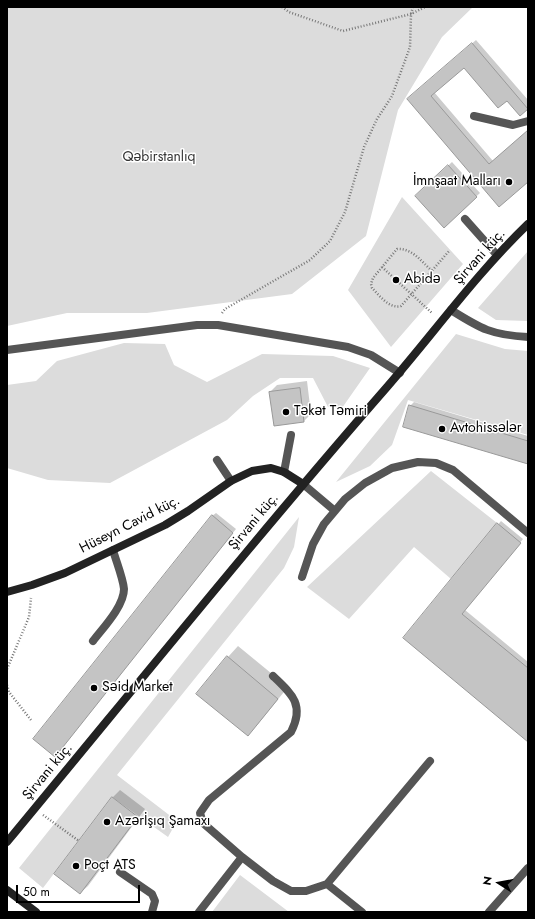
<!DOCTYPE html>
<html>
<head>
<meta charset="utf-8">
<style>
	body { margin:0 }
	#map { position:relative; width:535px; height:919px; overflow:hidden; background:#fff; font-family:Jost,sans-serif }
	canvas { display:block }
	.frame { position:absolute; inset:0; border:8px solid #000; pointer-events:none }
	.north { position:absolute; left:479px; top:863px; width:40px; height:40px; -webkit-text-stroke:3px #fff; paint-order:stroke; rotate:281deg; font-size:11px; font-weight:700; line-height:16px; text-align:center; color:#000 }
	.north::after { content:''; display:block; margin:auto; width:14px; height:18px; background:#000; clip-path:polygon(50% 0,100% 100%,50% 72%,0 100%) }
	.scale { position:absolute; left:16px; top:885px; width:124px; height:18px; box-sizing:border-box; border:2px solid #000; border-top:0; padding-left:5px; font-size:12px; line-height:14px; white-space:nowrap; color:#000; -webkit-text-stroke:3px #fff; paint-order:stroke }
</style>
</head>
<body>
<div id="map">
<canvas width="535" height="919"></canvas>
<div class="frame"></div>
<div class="north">N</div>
<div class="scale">50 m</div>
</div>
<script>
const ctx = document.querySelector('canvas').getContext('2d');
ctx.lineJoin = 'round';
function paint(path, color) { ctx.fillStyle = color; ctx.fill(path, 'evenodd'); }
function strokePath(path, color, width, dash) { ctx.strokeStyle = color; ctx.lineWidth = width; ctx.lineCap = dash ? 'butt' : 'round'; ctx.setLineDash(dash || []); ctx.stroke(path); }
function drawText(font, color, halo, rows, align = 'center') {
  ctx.font = font + ' Jost,sans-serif'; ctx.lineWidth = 3; ctx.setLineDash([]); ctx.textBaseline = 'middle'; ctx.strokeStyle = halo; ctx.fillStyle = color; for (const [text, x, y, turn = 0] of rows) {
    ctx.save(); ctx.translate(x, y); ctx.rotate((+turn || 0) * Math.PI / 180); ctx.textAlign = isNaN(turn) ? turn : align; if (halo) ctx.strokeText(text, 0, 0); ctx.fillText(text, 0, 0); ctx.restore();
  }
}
paint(new Path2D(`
	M 7,7 L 473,7 L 442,37 L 398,110 L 366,236 L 292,294 L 147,313 L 67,313 L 7,326 Z
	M 402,197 L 463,264 L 391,347 L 348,290 Z
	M 528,251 L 528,321 L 496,320 L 478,308 Z
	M 456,334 L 505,349 L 528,351 L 528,435 L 408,400 L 392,445 L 370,466 L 336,482 Z
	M 124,343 L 165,344 L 174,365 L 207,382 L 262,354 L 333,356 L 370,368 L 342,408 L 328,407 L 313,378 L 280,378 L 253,396 L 227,420 L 110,483 L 48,480 L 7,468 L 7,385 L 36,381 L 57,361 Z
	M 431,471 L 497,523 L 451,579 L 414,547 L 349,619 L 307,587 Z
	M 299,517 L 294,547 L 284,568 L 117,775 L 177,821 L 168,837 L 112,797 L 43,888 L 19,868 Z
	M 240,875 L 289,912 L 212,912 Z`), '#dcdcdc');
paint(new Path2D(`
	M 476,40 L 528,100 L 528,107 L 520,114 L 507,99 L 464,66 L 434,92 L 493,161 L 528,131 L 528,181 L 499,206 L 412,96 Z
	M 452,162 L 480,193 L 444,226 L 416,196 Z
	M 307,381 L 311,414 L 304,421 L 270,392 L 277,385 Z
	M 414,402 L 528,436 L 528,463 L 410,406 Z
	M 216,513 L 236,529 L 58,752 L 212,516 Z
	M 501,521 L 523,539 L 465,610 L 528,662 L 528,741 L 404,638 Z
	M 238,646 L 288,687 L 258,724 L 248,734 L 228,657 Z
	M 120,790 L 145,809 L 88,886 L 80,893 L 113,797 Z`), '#0003');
const building = new Path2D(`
	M 472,43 L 528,109 L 520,116 L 507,101 L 498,108 L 464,68 L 431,96 L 489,164 L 528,130 L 528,182 L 499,207 L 407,99 Z
	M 448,165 L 477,197 L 444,228 L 415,196 Z
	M 300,388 L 304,422 L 274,426 L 269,392 Z
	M 409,405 L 528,441 L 528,464 L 403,427 Z
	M 212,515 L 233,533 L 55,757 L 33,739 Z
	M 497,523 L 521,543 L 462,614 L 528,668 L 528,742 L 403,638 Z
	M 227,656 L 278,699 L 248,736 L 196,694 Z
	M 112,797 L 138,817 L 80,894 L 54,874 Z`);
paint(building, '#c4c4c4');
strokePath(building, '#999', 1);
strokePath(new Path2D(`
	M 282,7 L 289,12 L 343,31 L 411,14 L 425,7
	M 382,267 L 432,313
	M 432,271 C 421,261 412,248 397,249 L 373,278 L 371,284 L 372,288 C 380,296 389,309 401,306 L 450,250
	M 222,313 L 225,309 L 310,260 L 330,241 L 345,212 L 364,147 L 377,119 L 392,96 L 410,47 L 411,14 L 413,7
	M 7,669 L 29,617 L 31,598
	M 7,685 L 9,692 L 31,720
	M 43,815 L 79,841`), '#777', 2.5, [1, 2]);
strokePath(new Path2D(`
	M 474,116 L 513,125 L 528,121
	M 465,219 L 497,255
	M 451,310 C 481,329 492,335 528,337
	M 217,460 L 231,481
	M 284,472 L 291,435
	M 303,484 L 335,511
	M 302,577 L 313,544 L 324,524 L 345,499 L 365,483 L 392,468 L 418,462 L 436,463 L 453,470 L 528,533
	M 93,641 C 103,628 124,606 124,589 C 123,578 116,561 113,550
	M 120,872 L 152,894 L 155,901 L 152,912`), '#555', 8);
strokePath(new Path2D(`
	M 7,350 L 197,325 L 218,325 L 348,347 L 371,355 L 400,373
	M 273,676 C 292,694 305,705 291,732 L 209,800 L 200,813 L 203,823 L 242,857 L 273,881 L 291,891 L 306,891 L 327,884 L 362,912
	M 327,884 L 430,761
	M 199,912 L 242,857
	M 489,912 L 528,868`), '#555', 8);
strokePath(new Path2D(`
	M 7,592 L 32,585 L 65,573 L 165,525 L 188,511 L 231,481 L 252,471 L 271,468 L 284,472 L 303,484
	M 7,842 C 133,690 257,536 387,387 C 434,333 476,274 528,224
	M 7,890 L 36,912`), '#222', 8);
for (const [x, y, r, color] of [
	[509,182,4,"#000"],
	[396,280,4,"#000"],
	[286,412,4,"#000"],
	[442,429,4,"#000"],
	[94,688,4,"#000"],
	[107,822,4,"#000"],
	[76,866,4,"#000"]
]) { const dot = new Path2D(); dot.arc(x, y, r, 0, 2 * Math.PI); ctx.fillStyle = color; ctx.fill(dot); strokePath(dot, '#fff', 1.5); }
drawText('14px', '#333', '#fff', [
	["Qəbirstanlıq",159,158]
]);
drawText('14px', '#000', '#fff', [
	["İmnşaat Malları",501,182,"right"],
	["Abidə",404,280],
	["Təkət Təmiri",294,412],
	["Avtohissələr",450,429],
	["Səid Market",102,688],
	["Azərİşıq Şamaxı",115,822],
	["Poçt ATS",84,866]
], 'left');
drawText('14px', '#000', '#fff', [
	["Şirvani küç.",480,257,-48],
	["Şirvani küç.",254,522,-50],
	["Hüseyn Cavid küç.",130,525,-27],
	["Şirvani küç.",48,772,-50]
]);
</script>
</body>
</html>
